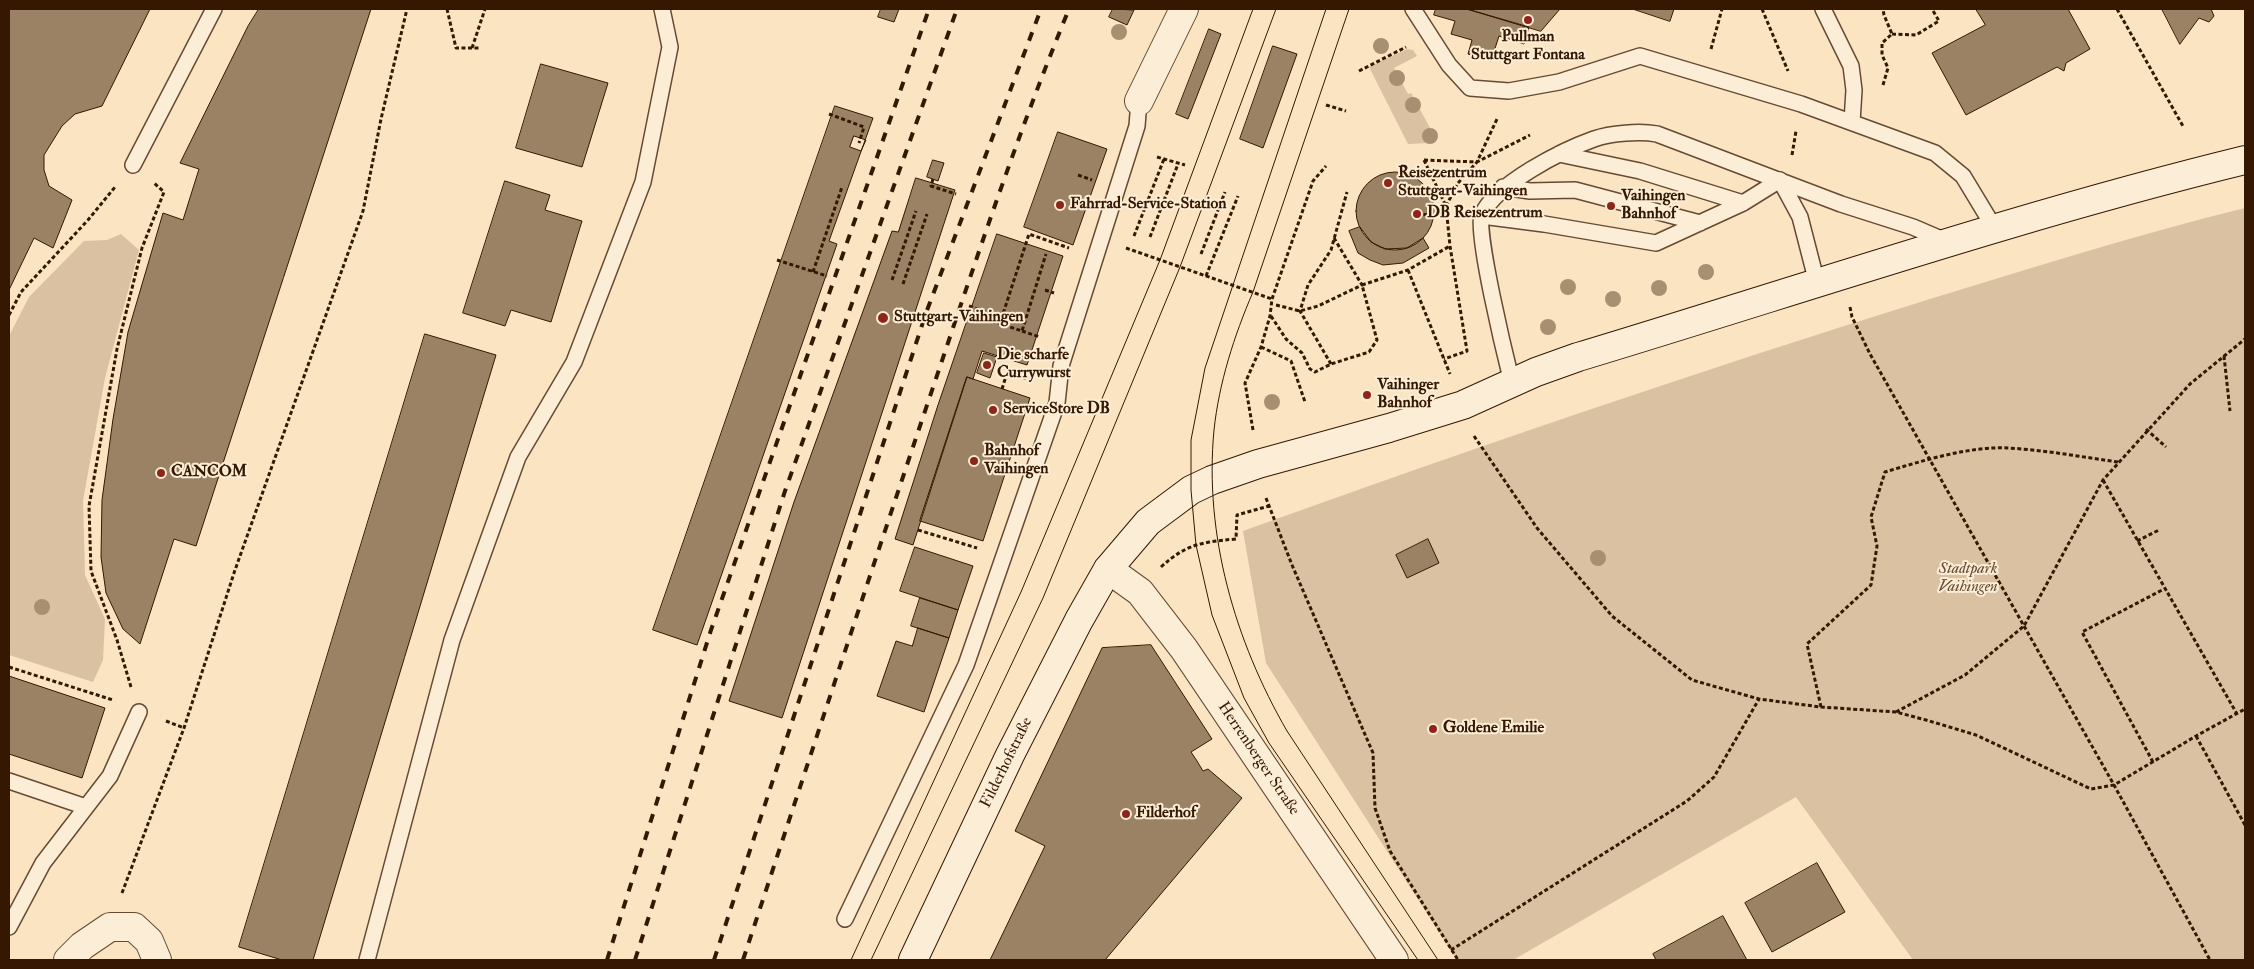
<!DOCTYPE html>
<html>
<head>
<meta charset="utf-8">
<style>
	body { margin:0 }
	#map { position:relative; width:2254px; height:969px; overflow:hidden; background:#fae4c1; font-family:"IM FELL Double Pica",serif }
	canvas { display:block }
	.frame { position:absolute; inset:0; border:10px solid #351702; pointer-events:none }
</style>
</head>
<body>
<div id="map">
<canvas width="2254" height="969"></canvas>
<div class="frame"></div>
</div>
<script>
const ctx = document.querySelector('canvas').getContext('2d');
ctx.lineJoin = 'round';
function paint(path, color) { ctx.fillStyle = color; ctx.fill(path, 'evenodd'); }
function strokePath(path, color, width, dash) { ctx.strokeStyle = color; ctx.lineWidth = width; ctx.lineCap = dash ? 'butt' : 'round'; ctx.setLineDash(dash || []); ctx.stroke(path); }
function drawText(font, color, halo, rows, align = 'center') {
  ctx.font = font + ' "IM FELL Double Pica",serif'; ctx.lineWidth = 4; ctx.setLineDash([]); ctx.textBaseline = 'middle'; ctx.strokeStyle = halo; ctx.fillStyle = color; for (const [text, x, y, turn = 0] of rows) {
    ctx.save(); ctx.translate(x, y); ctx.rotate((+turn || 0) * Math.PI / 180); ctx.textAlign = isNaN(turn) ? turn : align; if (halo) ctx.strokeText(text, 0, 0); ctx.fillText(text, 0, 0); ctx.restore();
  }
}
paint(new Path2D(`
	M 1407,49 L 1413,50 L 1417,56 L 1394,68 L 1408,94 L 1411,93 L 1436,139 L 1429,143 L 1408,144 L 1369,67 Z
	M 2245,208 L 2245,960 L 1913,960 L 1796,797 L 1513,960 L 1457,960 L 1266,663 L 1243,531 C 1470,449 1699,371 1930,299 C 2035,267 2139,234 2245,208 Z
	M 121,234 L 139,250 L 105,378 L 83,501 L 85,575 L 105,619 L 103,660 L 93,682 L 9,655 L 9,336 L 29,297 L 84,241 L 107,240 Z`), '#d9c1a1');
const building = new Path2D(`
	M 9,9 L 150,9 L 102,106 L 75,114 L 62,126 L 44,155 L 44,170 L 49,186 L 72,200 L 53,248 L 34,238 L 9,290 Z
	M 259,9 L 371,9 L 196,546 L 174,539 L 140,644 L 123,629 L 106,593 L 101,557 L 102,500 L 113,419 L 128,332 L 163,213 L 183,220 L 199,169 L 180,163 L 248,26 Z
	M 881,9 L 899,9 L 894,22 L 878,17 Z
	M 1113,9 L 1134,10 L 1127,25 L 1109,17 Z
	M 1436,9 L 1467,9 L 1529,27 L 1524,44 L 1499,36 L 1491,61 L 1468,54 L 1472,40 L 1451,34 L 1455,21 L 1434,15 Z
	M 1467,9 L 1560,9 L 1541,31 Z
	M 1633,9 L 1674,9 L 1670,21 Z
	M 1976,9 L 2068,9 L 2090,49 L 2066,63 L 2064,71 L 2057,67 L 1966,115 L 1932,53 L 1985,25 Z
	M 2162,9 L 2211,9 L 2214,16 L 2209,22 L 2199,18 L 2180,44 Z
	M 1209,29 L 1221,34 L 1188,119 L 1176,114 Z
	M 1273,46 L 1297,54 L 1263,148 L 1240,139 Z
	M 541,64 L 608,83 L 582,167 L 516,148 Z
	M 835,106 L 873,118 L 829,241 L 837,244 L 697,645 L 653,630 Z
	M 1058,132 L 1107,149 L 1073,245 L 1024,227 Z
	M 854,136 L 866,140 L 861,151 L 850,147 Z
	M 933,160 L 944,163 L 938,181 L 927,177 Z
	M1356 211a39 39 0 1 1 78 0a39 39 0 1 1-78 0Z
	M 916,178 L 955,190 L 782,718 L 729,701 L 794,502 L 892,231 L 898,232 Z
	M 505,181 L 550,195 L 545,210 L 582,221 L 551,322 L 511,310 L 505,326 L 463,313 Z
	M 1360,227 L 1371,242 L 1385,249 L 1407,248 L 1423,238 L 1429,248 L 1403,263 L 1383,265 L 1370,260 L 1358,253 L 1349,231 Z
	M 997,234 L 1063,256 L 1027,365 L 982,351 L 973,379 L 967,377 L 913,545 L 895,539 L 938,405 Z
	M 425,334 L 496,355 L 313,960 L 282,960 L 239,947 Z
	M 984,353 L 997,357 L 990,378 L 977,373 Z
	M 967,377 L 1030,398 L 983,541 L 920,521 Z
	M 1428,539 L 1439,563 L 1407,578 L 1396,555 Z
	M 915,547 L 973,566 L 958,610 L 900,591 Z
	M 920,598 L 958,610 L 949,638 L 911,626 Z
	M 918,628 L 949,638 L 924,712 L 877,696 L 896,641 L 912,646 Z
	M 1151,645 L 1212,739 L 1191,752 L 1197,761 L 1203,771 L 1208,769 L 1242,798 L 1105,960 L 990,960 L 1045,846 L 1015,831 L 1102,648 Z
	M 9,676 L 105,708 L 82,778 L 9,754 Z
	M 1817,863 L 1845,912 L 1772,952 L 1745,903 Z
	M 1723,916 L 1747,960 L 1656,960 L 1653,954 Z`);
paint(building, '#9b8265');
strokePath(building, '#351702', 1);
const lane = new Path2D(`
	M 1413,9 L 1449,65 L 1470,88 L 1509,91 L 1559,82 L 1640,56 L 1801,104 L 1935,153 L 1963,176 L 1995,229
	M 1823,9 L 1851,66 L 1854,90 L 1852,122
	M 1559,154 L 1640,171 L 1743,203
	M 133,165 L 214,9
	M 1780,180 L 1800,217 L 1817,283
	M 1503,187 L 1530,191 L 1575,190 L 1700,223
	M 1482,216 L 1544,224 L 1656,243 L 1743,203 L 1780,180
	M 1512,383 C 1506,359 1475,231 1482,215 C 1495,184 1563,150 1594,139 C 1611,133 1640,131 1657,134 L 1841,204 L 1913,227 L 1948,242
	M 9,781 L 86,807
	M 845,919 L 966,665 L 1057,403 L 1061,366 L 1137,126 L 1139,101
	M 9,927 L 43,863 L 110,776 L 139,712
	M 367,960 L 452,640 L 518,457 L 574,362 L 643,182 L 670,47 L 662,9`);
const street = new Path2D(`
	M 1139,101 L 1184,9
	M 1108,569 L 1140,592 L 1184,649 L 1394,960
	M 68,960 L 82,946 L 110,927 L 134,927 L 149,941 L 157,960`);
const secondary = new Path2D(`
	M 913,960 L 1010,755 L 1079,620 L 1108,569 L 1148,522 L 1191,490 L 1212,480 L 1258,464 L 1389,428 L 1463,405 L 1536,372 L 1578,357 C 1800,290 2020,215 2245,160`);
strokePath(lane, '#664a32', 18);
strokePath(street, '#664a32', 30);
strokePath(secondary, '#351702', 30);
strokePath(new Path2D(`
	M 447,9 L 456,48 L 481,48
	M 1762,9 L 1788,71
	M 2117,9 L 2184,128
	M 1892,34 L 1916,35 L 1939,21 L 1932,9
	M 472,48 L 485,9
	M 1711,49 L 1722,9
	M 1359,71 L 1406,47
	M 1883,85 L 1888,68 L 1882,55 L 1882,43 L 1892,34 L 1884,15 L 1883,9
	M 1326,105 L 1346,111
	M 829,114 L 864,127 L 859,143
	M 1792,155 L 1796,131
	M 1157,157 L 1185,165
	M 1424,160 L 1477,162 L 1530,135
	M 1424,160 L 1446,206 L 1450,246 L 1467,351 L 1444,359
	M 1078,175 L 1092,180
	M 933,179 L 931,186 L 956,194
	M 1446,206 L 1458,183 L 1477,162 L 1497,119
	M 1417,214 L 1447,216
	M 1134,236 L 1164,159
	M 1150,237 L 1178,164
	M 1126,248 L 1272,299
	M 1201,254 L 1225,192
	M 777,260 L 827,276
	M 1408,270 L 1450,374
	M 813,272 L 842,187
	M 1206,276 L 1238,196
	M 892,280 L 916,211
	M 903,284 L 927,214
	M 1045,290 L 1054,293
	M 1276,305 L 1300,311 L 1318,306 L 1362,285 L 1334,238
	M 969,306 L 1002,317 L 1029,234 L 1069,248
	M 1850,307 L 1852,317 L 1870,354 L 2114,785 L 2210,960
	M 967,313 L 1022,331 L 1046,254
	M 9,315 L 21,292 L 88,220 L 115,187
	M 1271,316 L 1286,339 L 1302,353 L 1310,369 L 1315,372 L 1331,364 L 1369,352 L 1377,340 L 1362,285 L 1408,270 L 1450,246
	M 1022,331 L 1040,337
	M 1261,347 L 1291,361 L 1305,402
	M 2224,356 L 2230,411
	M 1331,364 L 1300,311 L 1308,285 L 1331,250 L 1347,192
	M 1002,389 L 1007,373 L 1032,380
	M 2146,429 L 2166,447
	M 1253,430 L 1245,383 L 1261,347 L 1270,316 L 1272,299 L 1313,181 L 1326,166
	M 1474,436 L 1537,528 L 1612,616 L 1692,680 L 1759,699 L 1821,707 L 1896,712 L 1926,720 L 1976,735 L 2091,789 L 2114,785 L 2196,736 L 2245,709
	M 2103,480 L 2237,714
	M 1266,498 L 1292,565 L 1373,753 L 1375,808 L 1390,851 L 1458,960
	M 918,530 L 977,548
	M 2137,541 L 2159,530
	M 1161,567 C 1186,544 1202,542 1236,539 L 1237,515 L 1269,506
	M 9,667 L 113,700
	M 131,687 L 117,640 L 91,571 L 89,506 L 117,349 L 142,248 L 164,192 L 153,182
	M 1821,707 L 1807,644 L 1871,585 L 1877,546 L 1871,517 L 1885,472 C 1922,461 1969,446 2008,448 C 2045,450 2082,457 2118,462
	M 1896,712 L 1965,675 L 2024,626 L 2103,480 L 2190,384 L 2245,339
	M 166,721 L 184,728
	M 2196,736 L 2245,825
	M 2153,762 L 2082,632 L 2164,589
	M 122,893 L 184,728 L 235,570 L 363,211 L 381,119 L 407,9
	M 1451,950 L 1687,801 L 1714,777 L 1759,699`), '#351702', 3, [4, 2.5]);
strokePath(lane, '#fcedd7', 15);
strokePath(street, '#fcedd7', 28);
strokePath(secondary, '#fcedd7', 28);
strokePath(new Path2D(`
	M 1326,9 L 1205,368 L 1191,440 L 1191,490 L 1196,545 L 1212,615 L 1244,698 L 1269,743 L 1418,960
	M 1349,9 L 1253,292 C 1234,336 1219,383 1214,430 C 1204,535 1235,641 1287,731 L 1438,960
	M 851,960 L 1021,592 L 1160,260 L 1253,9
	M 871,960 L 1043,598 L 1180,267 L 1276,9`), '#351702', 1);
strokePath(new Path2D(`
	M 607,960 L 711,630 L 929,9
	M 635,960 L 785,491 L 957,9
	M 714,960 L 926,313 L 1041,9
	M 743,960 C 802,781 861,602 921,423 C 968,284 1013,145 1069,9`), '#351702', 4, [9, 9]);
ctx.fillStyle = '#a98f72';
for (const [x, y] of [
	[1119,32],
	[1381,46],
	[1397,78],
	[1413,105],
	[1430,136],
	[1706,272],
	[1568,287],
	[1659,288],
	[1613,299],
	[1548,327],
	[1272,402],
	[1598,558],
	[42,607]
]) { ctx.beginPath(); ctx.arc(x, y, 8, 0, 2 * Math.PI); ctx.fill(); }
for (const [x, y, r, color] of [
	[1528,20,5,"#8f2418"],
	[1388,183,5,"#8f2418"],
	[1060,205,5,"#8f2418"],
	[1611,206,5,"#8f2418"],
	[1417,214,5,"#8f2418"],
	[883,318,6,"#8f2418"],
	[987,365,5,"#8f2418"],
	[1367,395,5,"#8f2418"],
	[993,410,5,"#8f2418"],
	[974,461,5,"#8f2418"],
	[161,473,5,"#8f2418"],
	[1433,729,5,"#8f2418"],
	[1126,814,5,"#8f2418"]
]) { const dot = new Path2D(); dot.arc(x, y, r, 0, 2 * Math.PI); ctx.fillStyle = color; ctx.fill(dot); strokePath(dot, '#fcedd7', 2); }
drawText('bold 16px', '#351702', '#fcedd7', [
	["Pullman",1528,38,"center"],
	["Stuttgart Fontana",1528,56,"center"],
	["Reisezentrum",1398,174],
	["Stuttgart-Vaihingen",1398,192],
	["Vaihingen",1621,197],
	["Bahnhof",1621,215],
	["Fahrrad-Service-Station",1070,205],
	["DB Reisezentrum",1427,214],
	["Stuttgart-Vaihingen",894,318],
	["Die scharfe",997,356],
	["Currywurst",997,374],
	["Vaihinger",1377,386],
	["Bahnhof",1377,404],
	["ServiceStore DB",1003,410],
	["Bahnhof",984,452],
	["Vaihingen",984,470],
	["CANCOM",171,473],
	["Goldene Emilie",1443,729],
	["Filderhof",1136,814]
], 'left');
drawText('italic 16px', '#664a32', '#fcedd7', [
	["Stadtpark",1968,570],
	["Vaihingen",1968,588]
]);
drawText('16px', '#351702', '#fcedd7', [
	["Herrenberger Straße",1258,759,56],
	["Filderhofstraße",1007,763,-64]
]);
</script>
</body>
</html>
